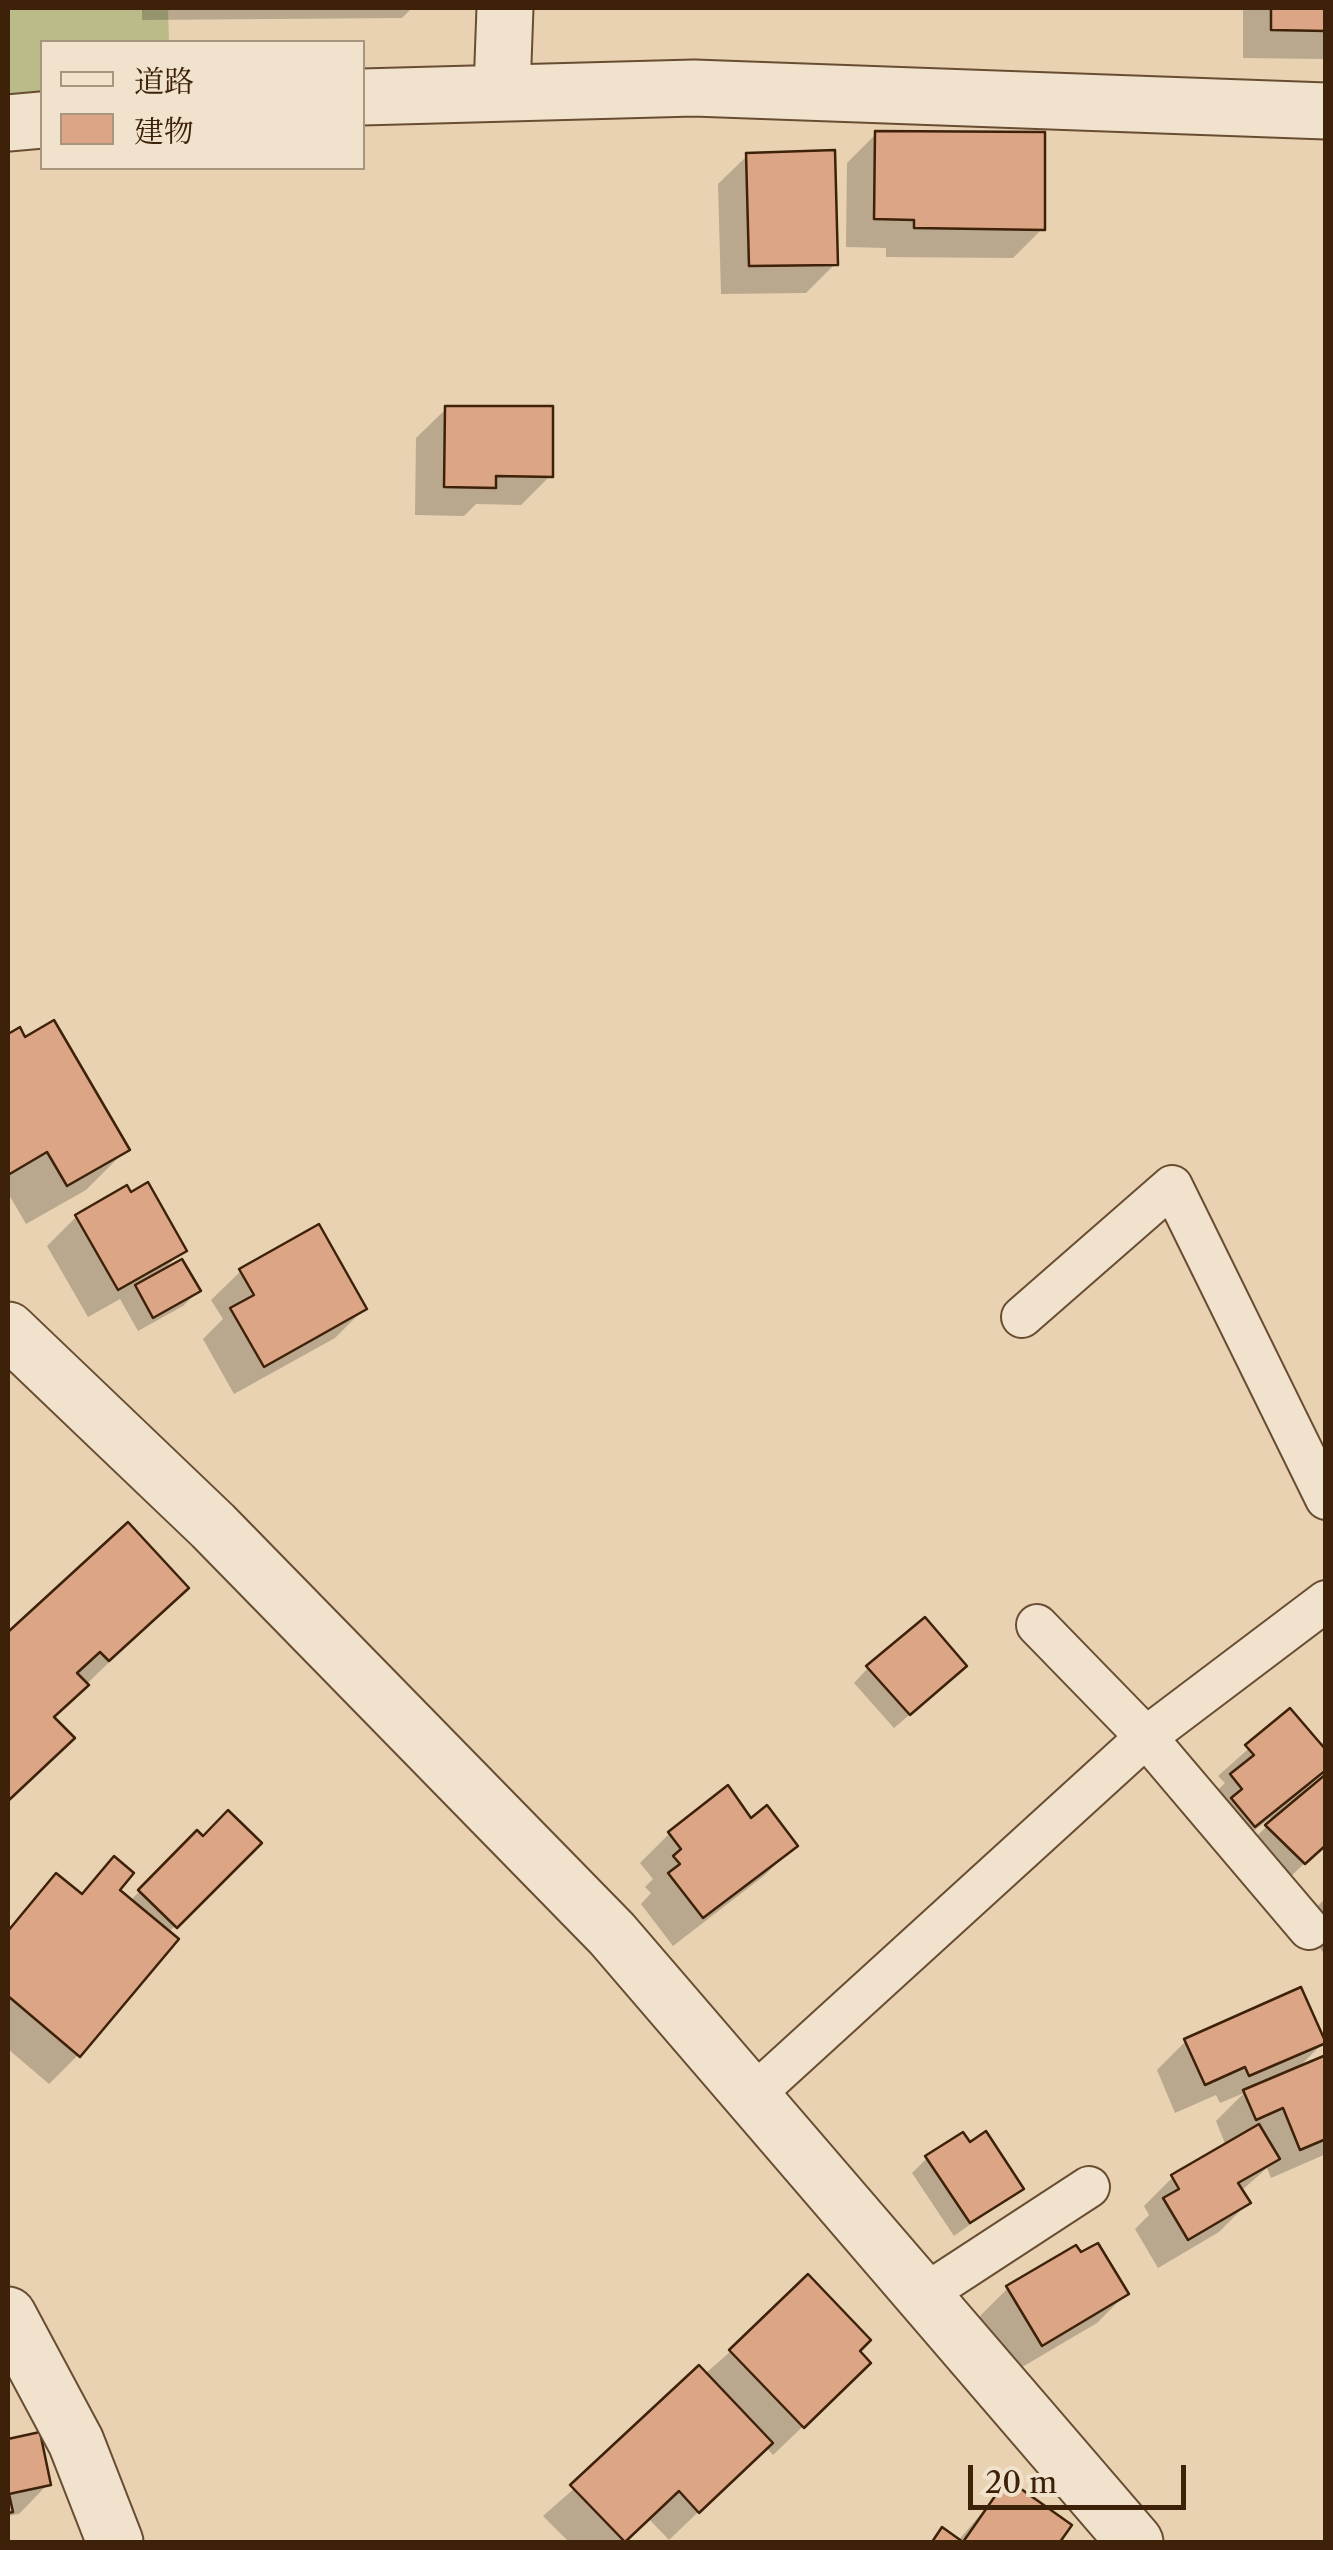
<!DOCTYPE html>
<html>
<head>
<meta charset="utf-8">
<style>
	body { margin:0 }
	#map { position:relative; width:1333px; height:2550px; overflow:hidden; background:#e8d2b1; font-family:"Libre Caslon Text","Noto Serif JP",serif }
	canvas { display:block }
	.frame { position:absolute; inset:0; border:10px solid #3d2108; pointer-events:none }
	.legend { position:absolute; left:40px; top:40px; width:325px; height:130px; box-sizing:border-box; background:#f0e2cc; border:2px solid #a8957e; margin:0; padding:12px 18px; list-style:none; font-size:30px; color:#3d2108 }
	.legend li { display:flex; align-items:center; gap:20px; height:50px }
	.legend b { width:50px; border:2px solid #a8957e }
	.scale { position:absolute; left:968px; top:2465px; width:218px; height:45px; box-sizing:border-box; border:5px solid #3d2108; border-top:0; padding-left:12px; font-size:30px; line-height:35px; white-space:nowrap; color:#3d2108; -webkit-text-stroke:8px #f0e2cc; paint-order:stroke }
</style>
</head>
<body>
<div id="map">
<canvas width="1333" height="2550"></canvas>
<div class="frame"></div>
<ul class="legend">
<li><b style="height:12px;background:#f0e2cc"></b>道路</li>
<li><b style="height:28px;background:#dca686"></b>建物</li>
</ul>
<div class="scale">20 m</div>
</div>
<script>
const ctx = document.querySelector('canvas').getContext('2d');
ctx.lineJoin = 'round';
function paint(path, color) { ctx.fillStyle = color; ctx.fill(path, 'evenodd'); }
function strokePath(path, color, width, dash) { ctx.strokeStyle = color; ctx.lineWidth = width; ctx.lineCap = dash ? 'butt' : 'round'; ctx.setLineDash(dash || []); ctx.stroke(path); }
paint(new Path2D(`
	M 8,8 L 168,8 L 169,42 L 42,42 L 42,102 L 8,106 Z`), '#babb89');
paint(new Path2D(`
	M 142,8 L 412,8 L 402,18 L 142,20 Z
	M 1243,8 L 1326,8 L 1326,59 L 1243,58 Z
	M 876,134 L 1042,229 L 1013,258 L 886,257 L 886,248 L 846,247 L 847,163 Z
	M 748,155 L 835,264 L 806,293 L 721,294 L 718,184 Z
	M 446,409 L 550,476 L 521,505 L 476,504 L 464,516 L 415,515 L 416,438 Z
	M 19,1031 L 127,1149 L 86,1190 L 26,1224 L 8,1193 L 8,1037 Z
	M 130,1195 L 184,1250 L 163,1270 L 198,1291 L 183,1306 L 138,1331 L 120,1299 L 88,1317 L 47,1246 L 76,1217 Z
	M 241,1271 L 364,1309 L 335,1338 L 234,1394 L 203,1339 L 223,1319 L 211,1300 Z
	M 128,1526 L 185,1588 L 52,1718 L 31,1778 L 8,1800 L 8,1636 Z
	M 868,1668 L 949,1681 L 894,1728 L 854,1683 Z
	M 1290,1712 L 1319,1746 L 1326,1739 L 1326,1769 L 1305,1790 L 1325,1843 L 1275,1892 L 1238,1855 L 1273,1820 L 1270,1818 L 1225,1854 L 1203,1805 L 1225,1783 L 1218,1776 Z
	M 197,1833 L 203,1839 L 258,1843 L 168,1933 L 78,2055 L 49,2084 L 8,2049 L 8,1929 L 56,1876 L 79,1896 L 114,1859 L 116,1890 L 130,1901 Z
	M 669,1834 L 794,1846 L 765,1875 L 673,1946 L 641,1904 L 651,1893 L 645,1887 L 653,1879 L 640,1863 Z
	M 1326,1898 L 1326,1956 L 1300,1923 Z
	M 1186,2041 L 1323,2043 L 1295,2071 L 1326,2058 L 1326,2154 L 1271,2178 L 1267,2168 L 1241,2191 L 1248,2203 L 1219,2232 L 1158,2268 L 1135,2229 L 1149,2215 L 1144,2206 L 1173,2177 L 1226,2146 L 1216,2121 L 1244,2093 L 1220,2103 L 1216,2095 L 1175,2113 L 1157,2070 Z
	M 927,2158 L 1021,2188 L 954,2236 L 912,2173 Z
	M 1080,2256 L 1126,2294 L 1097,2323 L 1012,2373 L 979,2317 L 1008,2288 Z
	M 731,2351 L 857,2351 L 839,2392 L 773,2455 L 766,2447 L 669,2540 L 648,2518 L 622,2542 L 569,2542 L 543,2516 Z
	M 38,2435 L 48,2484 L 19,2514 L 8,2516 L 8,2442 Z
	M 1007,2483 L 1069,2526 L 1056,2542 L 931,2542 L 942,2531 L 958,2541 Z`), '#0003');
const building = new Path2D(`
	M 1271,8 L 1326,8 L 1326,31 L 1271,30 Z
	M 875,131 L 1045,132 L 1045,230 L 914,228 L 914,220 L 874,219 Z
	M 835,150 L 838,265 L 749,266 L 746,153 Z
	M 445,406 L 553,406 L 553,477 L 496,476 L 496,488 L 444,487 Z
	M 54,1020 L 130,1150 L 67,1186 L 47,1152 L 8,1175 L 8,1034 L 20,1027 L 25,1037 Z
	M 148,1182 L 187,1251 L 118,1290 L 75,1215 L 127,1185 L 131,1192 Z
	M 319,1224 L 367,1309 L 264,1367 L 230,1308 L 254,1295 L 239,1269 Z
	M 182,1259 L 201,1291 L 153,1318 L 135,1285 Z
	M 128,1522 L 189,1588 L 109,1661 L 100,1652 L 77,1673 L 89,1685 L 54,1717 L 75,1738 L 8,1801 L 8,1632 Z
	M 925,1617 L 967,1666 L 910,1715 L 866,1666 Z
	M 1290,1708 L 1326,1750 L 1326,1770 L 1255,1827 L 1231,1798 L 1242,1789 L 1230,1774 L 1254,1755 L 1245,1745 Z
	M 1326,1774 L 1326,1845 L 1305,1864 L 1265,1825 Z
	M 728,1785 L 751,1818 L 767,1805 L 798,1846 L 703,1918 L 668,1873 L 680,1864 L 673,1856 L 681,1849 L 668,1832 Z
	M 228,1810 L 262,1843 L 177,1928 L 138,1890 L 197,1830 L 203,1836 Z
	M 114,1856 L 134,1873 L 120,1890 L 179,1939 L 80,2057 L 8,1996 L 8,1931 L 56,1873 L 82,1894 Z
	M 1301,1987 L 1326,2043 L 1249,2076 L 1245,2067 L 1205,2085 L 1184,2039 Z
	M 1326,2055 L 1326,2139 L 1300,2150 L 1283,2108 L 1256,2120 L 1243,2090 Z
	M 1259,2124 L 1280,2159 L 1238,2183 L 1251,2203 L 1188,2240 L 1163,2198 L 1179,2189 L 1171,2175 Z
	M 986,2131 L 1024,2189 L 970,2223 L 925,2156 L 963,2132 L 970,2142 Z
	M 1098,2243 L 1129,2294 L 1042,2346 L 1006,2286 L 1076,2245 L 1081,2252 Z
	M 808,2274 L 871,2340 L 860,2351 L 871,2363 L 804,2428 L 729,2350 Z
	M 699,2365 L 773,2443 L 699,2513 L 679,2491 L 625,2542 L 570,2485 Z
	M 40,2432 L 51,2485 L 9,2494 L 13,2512 L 8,2513 L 8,2439 Z
	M 1007,2479 L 1072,2525 L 1060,2542 L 932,2542 L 942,2527 L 963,2542 Z`);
paint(building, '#dca686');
strokePath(building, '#3d2108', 2.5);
const lane = new Path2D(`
	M 1022,1317 L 1172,1186 L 1326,1499
	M 1037,1625 L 1146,1737 L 1309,1929
	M 751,2097 L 1146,1737 L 1326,1601
	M 922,2296 L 1089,2187`);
const street = new Path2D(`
	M 502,90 L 505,8
	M 362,97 L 694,88 L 1326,111
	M 8,123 L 42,120
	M 8,1330 L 213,1526 L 612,1934 L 1135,2542
	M 8,2315 L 76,2442 L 115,2542`);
strokePath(lane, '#684d32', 44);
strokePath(street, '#684d32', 59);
strokePath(lane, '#f0e2cc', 40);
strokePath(street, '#f0e2cc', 55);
</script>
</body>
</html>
